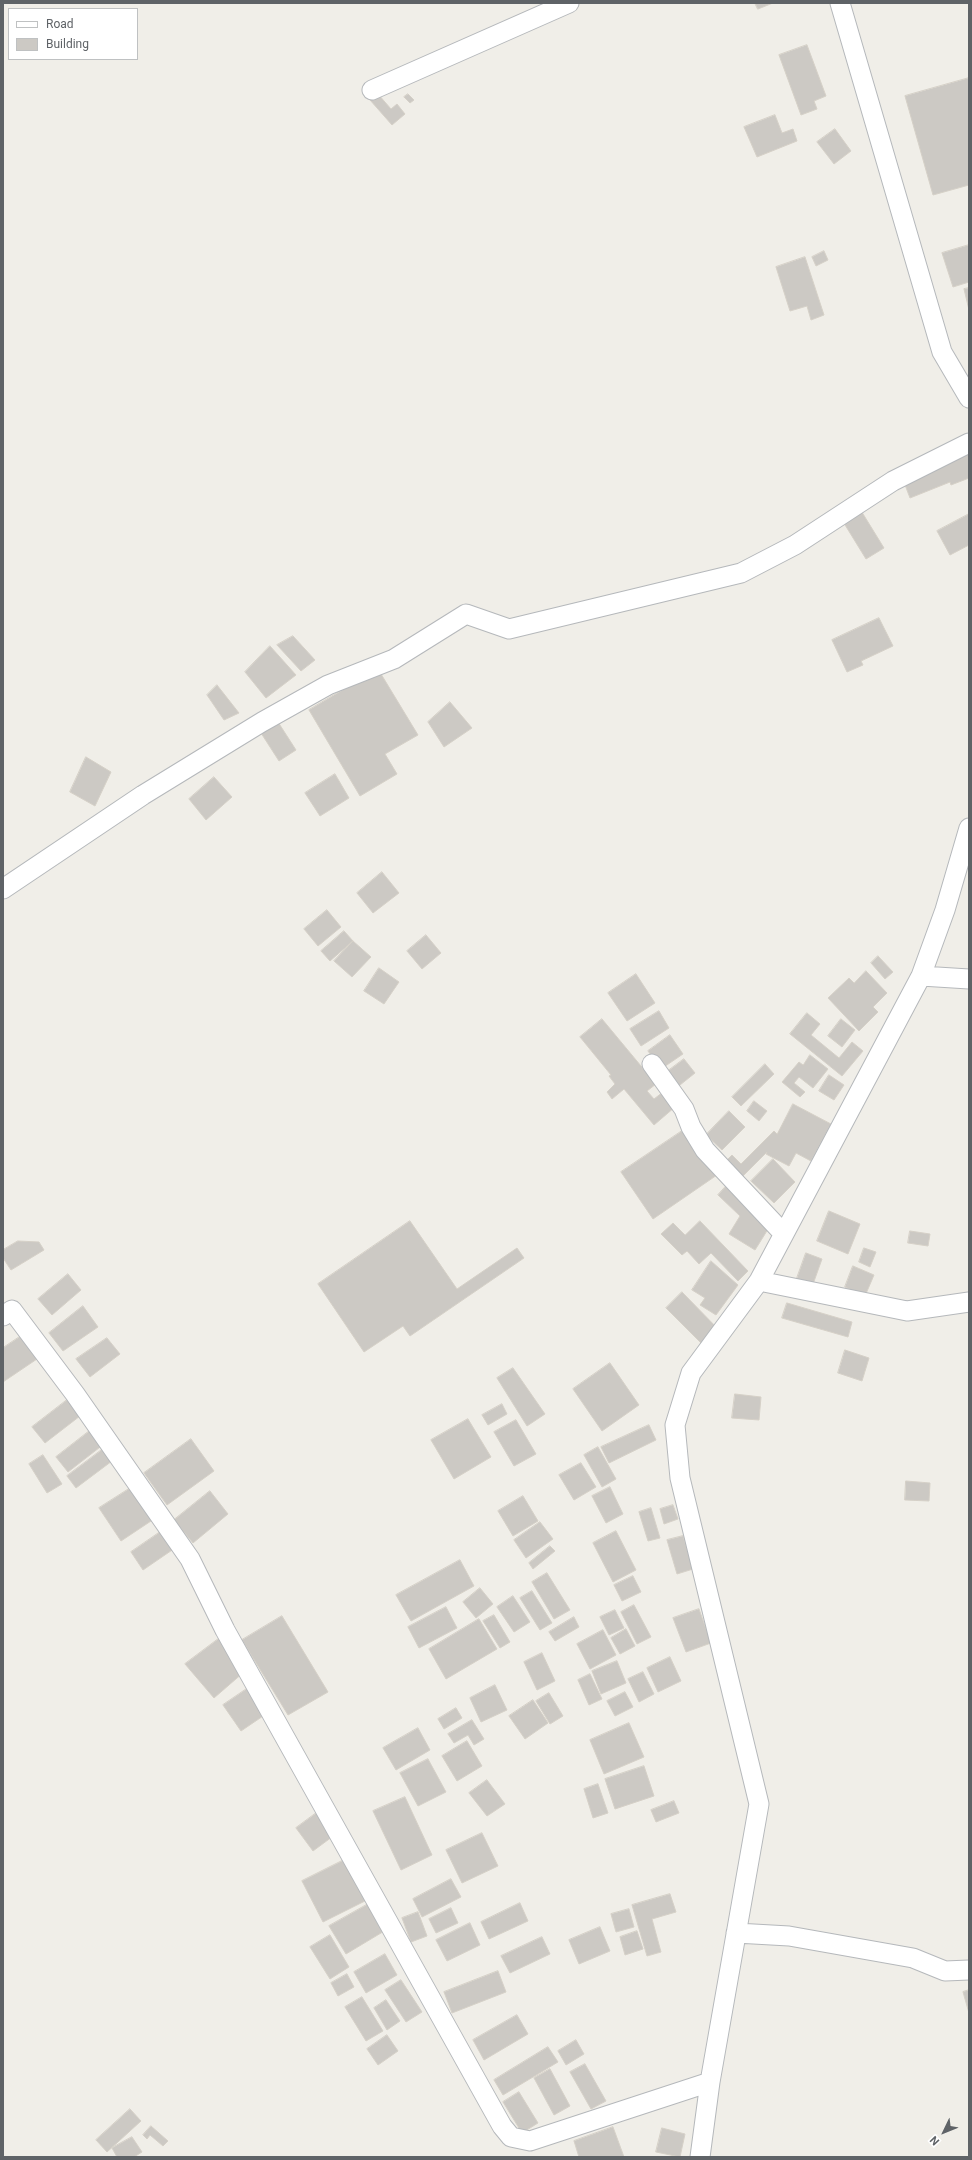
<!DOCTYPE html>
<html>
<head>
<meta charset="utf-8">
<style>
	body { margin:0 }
	#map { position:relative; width:972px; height:2160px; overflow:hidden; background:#f0eee8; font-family:Roboto,sans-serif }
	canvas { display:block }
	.frame { position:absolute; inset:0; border:4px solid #5f6367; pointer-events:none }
	.legend { position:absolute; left:8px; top:8px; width:130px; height:52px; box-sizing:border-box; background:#fff; border:1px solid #bfc1c2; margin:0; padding:5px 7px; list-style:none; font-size:12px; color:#5f6367 }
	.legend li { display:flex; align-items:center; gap:8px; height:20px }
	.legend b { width:20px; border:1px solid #bfc1c2 }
	.north { position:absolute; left:924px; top:2112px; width:40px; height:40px; -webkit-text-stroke:3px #fff; paint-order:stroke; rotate:227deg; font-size:11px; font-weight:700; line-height:16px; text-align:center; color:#5f6367 }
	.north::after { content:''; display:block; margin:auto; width:14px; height:18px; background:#5f6367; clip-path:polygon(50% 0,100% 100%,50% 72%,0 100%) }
</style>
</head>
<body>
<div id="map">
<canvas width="972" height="2160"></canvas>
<div class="frame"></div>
<ul class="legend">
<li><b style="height:5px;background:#fff"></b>Road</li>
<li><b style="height:11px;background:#ccc9c4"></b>Building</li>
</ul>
<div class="north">N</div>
</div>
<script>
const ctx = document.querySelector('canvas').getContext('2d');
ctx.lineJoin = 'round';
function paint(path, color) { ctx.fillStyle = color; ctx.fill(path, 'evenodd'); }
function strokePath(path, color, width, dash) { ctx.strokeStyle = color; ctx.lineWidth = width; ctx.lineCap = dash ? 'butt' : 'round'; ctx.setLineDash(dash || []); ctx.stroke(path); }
const building = new Path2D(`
	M 755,3 L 773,3 L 758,9 Z
	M 807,45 L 826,96 L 814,101 L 817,109 L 801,115 L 779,55 Z
	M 969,78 L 969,185 L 933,195 L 905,96 Z
	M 378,94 L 391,109 L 397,104 L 405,114 L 392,125 L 370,100 Z
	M 408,94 L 414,100 L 410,103 L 404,97 Z
	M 775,115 L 782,133 L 793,129 L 797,141 L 757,157 L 744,127 Z
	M 835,129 L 851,151 L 834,164 L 817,142 Z
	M 969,245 L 969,282 L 953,287 L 942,253 Z
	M 824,251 L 828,260 L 816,266 L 812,257 Z
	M 805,257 L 824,315 L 811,320 L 807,306 L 790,311 L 776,267 Z
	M 969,288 L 969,310 L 964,289 Z
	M 969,449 L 969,478 L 951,485 L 950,482 L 910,498 L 902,477 Z
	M 860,509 L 884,548 L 866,559 L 842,520 Z
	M 969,514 L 969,545 L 950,555 L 937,531 Z
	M 879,618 L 893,646 L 861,661 L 863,665 L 847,672 L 832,640 Z
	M 293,636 L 315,660 L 301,671 L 277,645 Z
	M 270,646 L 296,675 L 266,698 L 245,672 Z
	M 378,669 L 418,735 L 385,754 L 397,774 L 360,796 L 309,710 Z
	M 217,685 L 239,713 L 224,720 L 207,695 Z
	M 450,702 L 472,728 L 444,747 L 428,722 Z
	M 278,722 L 296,750 L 279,761 L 261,733 Z
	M 86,757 L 111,772 L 95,806 L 70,792 Z
	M 335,774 L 349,798 L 320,816 L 305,793 Z
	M 214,777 L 232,797 L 206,820 L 189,799 Z
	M 382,872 L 399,893 L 373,913 L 357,893 Z
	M 327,910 L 341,927 L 318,946 L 304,929 Z
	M 344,931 L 353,941 L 330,961 L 321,951 Z
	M 426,935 L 441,953 L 422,969 L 407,951 Z
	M 353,941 L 371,957 L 352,977 L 334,961 Z
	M 878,956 L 893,972 L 885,979 L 871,963 Z
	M 379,968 L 399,982 L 384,1004 L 364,991 Z
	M 866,971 L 887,993 L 873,1007 L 878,1012 L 859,1031 L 828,998 L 849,978 L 854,983 Z
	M 636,974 L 655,1003 L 627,1021 L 608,993 Z
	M 659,1011 L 669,1028 L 641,1046 L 630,1029 Z
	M 807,1013 L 820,1024 L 811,1035 L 839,1058 L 852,1042 L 863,1051 L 842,1076 L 790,1034 Z
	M 602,1019 L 656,1084 L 647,1091 L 654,1099 L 663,1092 L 675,1107 L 654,1125 L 624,1089 L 612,1099 L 607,1092 L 615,1084 L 609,1076 L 611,1075 L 580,1037 Z
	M 841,1019 L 855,1030 L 842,1047 L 828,1036 Z
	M 670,1035 L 683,1054 L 661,1069 L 648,1051 Z
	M 810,1055 L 828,1069 L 813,1088 L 799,1077 L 794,1083 L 805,1092 L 800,1097 L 782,1082 L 799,1062 L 803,1065 Z
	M 684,1059 L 695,1073 L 675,1089 L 664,1074 Z
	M 765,1064 L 774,1074 L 741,1106 L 732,1097 Z
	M 829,1075 L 844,1085 L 834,1100 L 819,1091 Z
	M 754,1101 L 767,1111 L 759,1121 L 747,1111 Z
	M 793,1104 L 831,1124 L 811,1161 L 796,1153 L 789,1166 L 766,1154 L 767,1152 L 739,1180 L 723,1164 L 732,1155 L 741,1164 L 774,1131 L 777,1134 Z
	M 729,1111 L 745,1127 L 722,1150 L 706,1135 Z
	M 685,1129 L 717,1175 L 653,1219 L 621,1172 Z
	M 773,1159 L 795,1182 L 774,1203 L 751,1181 Z
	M 729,1183 L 770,1226 L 755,1250 L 729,1234 L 740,1216 L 718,1195 Z
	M 829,1211 L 860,1224 L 848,1254 L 817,1241 Z
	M 410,1221 L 457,1289 L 517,1248 L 524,1258 L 410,1336 L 403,1326 L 364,1352 L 318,1284 Z
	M 700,1221 L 748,1271 L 738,1281 L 711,1253 L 699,1264 L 687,1251 L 682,1255 L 661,1234 L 673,1223 L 685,1235 Z
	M 910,1231 L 930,1234 L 928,1246 L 908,1243 Z
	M 18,1241 L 39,1242 L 44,1250 L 11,1270 L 3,1258 L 3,1250 Z
	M 864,1248 L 876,1252 L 870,1267 L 859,1262 Z
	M 806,1253 L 822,1259 L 812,1287 L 796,1281 Z
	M 711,1261 L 738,1285 L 716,1315 L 700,1305 L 705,1298 L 692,1290 Z
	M 853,1266 L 874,1275 L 865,1296 L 845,1287 Z
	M 68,1274 L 81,1290 L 52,1315 L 38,1299 Z
	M 682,1292 L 721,1332 L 705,1347 L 666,1308 Z
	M 787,1303 L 852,1322 L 848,1337 L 782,1318 Z
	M 83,1306 L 98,1327 L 63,1351 L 49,1333 Z
	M 21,1336 L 37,1359 L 3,1382 L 3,1348 Z
	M 107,1338 L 120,1354 L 90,1377 L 76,1359 Z
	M 845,1350 L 869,1358 L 862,1381 L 838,1373 Z
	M 610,1363 L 639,1405 L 602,1431 L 573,1389 Z
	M 513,1368 L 545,1414 L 527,1426 L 497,1378 Z
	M 735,1394 L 761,1397 L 759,1420 L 732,1418 Z
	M 67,1400 L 80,1416 L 45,1443 L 32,1427 Z
	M 502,1404 L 507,1414 L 488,1425 L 482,1415 Z
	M 468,1419 L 491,1457 L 454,1479 L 431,1440 Z
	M 516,1420 L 536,1454 L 514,1466 L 494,1432 Z
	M 649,1425 L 656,1440 L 609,1463 L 601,1447 Z
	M 92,1429 L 104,1444 L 68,1472 L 56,1457 Z
	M 191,1439 L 214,1471 L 167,1505 L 144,1473 Z
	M 598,1447 L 616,1479 L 602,1487 L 584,1455 Z
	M 103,1449 L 112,1461 L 76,1488 L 67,1476 Z
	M 43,1455 L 62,1484 L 47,1493 L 29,1464 Z
	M 581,1463 L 596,1487 L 574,1500 L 559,1475 Z
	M 906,1481 L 930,1483 L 929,1501 L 905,1500 Z
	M 132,1487 L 154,1519 L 121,1541 L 99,1508 Z
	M 610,1487 L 623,1514 L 606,1523 L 592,1496 Z
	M 210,1491 L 228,1514 L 193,1543 L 174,1520 Z
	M 523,1496 L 538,1521 L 513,1536 L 498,1511 Z
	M 673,1505 L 678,1519 L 664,1524 L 660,1509 Z
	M 651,1508 L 660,1538 L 648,1541 L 639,1512 Z
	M 540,1522 L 553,1539 L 526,1558 L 514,1540 Z
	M 166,1528 L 178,1546 L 143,1570 L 131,1552 Z
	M 616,1531 L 636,1570 L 613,1582 L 593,1543 Z
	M 683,1536 L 693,1569 L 677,1574 L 667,1540 Z
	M 550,1546 L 555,1551 L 533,1569 L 529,1563 Z
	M 460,1560 L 474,1586 L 411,1621 L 396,1595 Z
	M 547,1573 L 570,1610 L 554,1619 L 532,1582 Z
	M 633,1576 L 641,1592 L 622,1601 L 614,1585 Z
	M 480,1588 L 493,1604 L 476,1618 L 463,1602 Z
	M 532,1591 L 552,1623 L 540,1630 L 520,1598 Z
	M 513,1596 L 530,1622 L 514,1632 L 497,1607 Z
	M 634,1605 L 651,1637 L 637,1644 L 621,1612 Z
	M 446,1607 L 457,1628 L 419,1648 L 408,1627 Z
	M 699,1609 L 711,1643 L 686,1652 L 673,1618 Z
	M 615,1610 L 624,1628 L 609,1635 L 600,1617 Z
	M 494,1615 L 510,1642 L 500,1648 L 483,1621 Z
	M 282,1616 L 328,1692 L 288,1715 L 242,1640 Z
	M 574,1617 L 579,1627 L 555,1641 L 549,1632 Z
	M 479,1619 L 497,1649 L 446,1679 L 429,1649 Z
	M 626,1629 L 635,1646 L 620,1654 L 611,1638 Z
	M 603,1630 L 616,1655 L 590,1669 L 577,1644 Z
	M 221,1637 L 244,1672 L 214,1698 L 185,1664 Z
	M 542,1653 L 555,1681 L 537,1690 L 524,1662 Z
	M 670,1657 L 681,1681 L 658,1692 L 647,1668 Z
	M 617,1661 L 626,1683 L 601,1694 L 592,1671 Z
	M 643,1672 L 654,1694 L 639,1702 L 628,1679 Z
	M 590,1674 L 602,1699 L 589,1705 L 578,1680 Z
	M 495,1685 L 507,1710 L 481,1722 L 470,1698 Z
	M 251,1686 L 269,1712 L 241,1731 L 223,1705 Z
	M 625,1692 L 633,1707 L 615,1716 L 607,1701 Z
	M 549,1693 L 563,1716 L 550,1724 L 536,1701 Z
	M 533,1700 L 548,1723 L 525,1739 L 509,1716 Z
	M 456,1708 L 462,1718 L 444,1729 L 438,1719 Z
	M 472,1720 L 484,1739 L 474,1745 L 468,1735 L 454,1743 L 448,1734 Z
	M 629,1723 L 644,1757 L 604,1774 L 590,1740 Z
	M 418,1728 L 430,1750 L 396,1770 L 383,1748 Z
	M 467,1741 L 482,1766 L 457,1781 L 442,1756 Z
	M 428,1759 L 446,1792 L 418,1806 L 400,1773 Z
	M 644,1766 L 654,1796 L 615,1809 L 605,1779 Z
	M 487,1780 L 505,1804 L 487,1816 L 469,1793 Z
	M 598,1784 L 608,1813 L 593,1818 L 584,1789 Z
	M 405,1797 L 432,1855 L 401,1870 L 373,1811 Z
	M 674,1801 L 679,1813 L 656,1822 L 651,1810 Z
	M 319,1811 L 336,1834 L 313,1851 L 296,1828 Z
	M 482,1833 L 498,1866 L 462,1883 L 446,1850 Z
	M 348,1858 L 369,1899 L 323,1922 L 302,1881 Z
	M 451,1879 L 461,1897 L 422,1917 L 413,1899 Z
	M 670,1894 L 676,1912 L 652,1919 L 661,1952 L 647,1956 L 632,1905 Z
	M 370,1903 L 386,1930 L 346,1954 L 329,1926 Z
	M 520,1903 L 528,1921 L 489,1939 L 481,1922 Z
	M 451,1908 L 458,1923 L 436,1933 L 429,1919 Z
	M 629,1909 L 634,1927 L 616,1932 L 611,1914 Z
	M 418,1912 L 427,1936 L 411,1942 L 402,1918 Z
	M 470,1923 L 480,1945 L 447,1961 L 436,1940 Z
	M 600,1927 L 610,1951 L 579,1964 L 569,1940 Z
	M 637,1931 L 643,1949 L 625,1955 L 620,1937 Z
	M 330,1935 L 349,1967 L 330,1979 L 310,1947 Z
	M 542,1937 L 550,1954 L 510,1973 L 501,1956 Z
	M 385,1954 L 397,1975 L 366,1993 L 354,1972 Z
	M 498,1971 L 506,1992 L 452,2013 L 444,1992 Z
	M 347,1974 L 354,1987 L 338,1996 L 331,1983 Z
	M 401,1980 L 422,2012 L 406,2022 L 385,1990 Z
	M 969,1990 L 969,2013 L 963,1992 Z
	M 362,1997 L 383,2031 L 366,2041 L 345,2007 Z
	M 386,2000 L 400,2021 L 387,2030 L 374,2008 Z
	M 517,2015 L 528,2034 L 484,2060 L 473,2040 Z
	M 387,2035 L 398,2051 L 378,2065 L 367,2049 Z
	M 576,2040 L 584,2054 L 566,2065 L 558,2051 Z
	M 548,2047 L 558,2062 L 503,2095 L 494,2080 Z
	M 585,2064 L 606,2101 L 591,2109 L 570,2072 Z
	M 550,2069 L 570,2106 L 554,2115 L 534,2078 Z
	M 519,2092 L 538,2123 L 522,2133 L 503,2102 Z
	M 130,2109 L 141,2121 L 107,2152 L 96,2140 Z
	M 151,2126 L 168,2141 L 163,2146 L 150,2135 L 147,2139 L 143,2135 Z
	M 613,2127 L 624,2157 L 579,2157 L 574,2141 Z
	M 662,2128 L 685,2134 L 680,2157 L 656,2152 Z
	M 132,2137 L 142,2152 L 134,2157 L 117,2157 L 112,2148 Z`);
paint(building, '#ccc9c4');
strokePath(building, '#d5d0c7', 1);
const minor = new Path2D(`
	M 840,3 L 942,352 L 969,398
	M 372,90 L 569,3
	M 3,889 L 143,795 L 262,722 L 328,685 L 394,659 L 466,614 L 509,629 L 741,573 L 795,545 L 893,481 L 969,443
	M 921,976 L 969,979
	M 652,1064 L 684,1109 L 691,1127 L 705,1150 L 783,1233
	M 759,1281 L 907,1311 L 969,1302
	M 3,1316 L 12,1310 L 75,1394 L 190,1559 L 225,1630 L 502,2126 L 511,2137 L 530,2141 L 710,2082
	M 736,1933 L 789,1936 L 913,1958 L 945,1971 L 969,1970
	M 700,2157 L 710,2082 L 759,1804 L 680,1478 L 675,1425 L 691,1373 L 759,1281 L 921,976 L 945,910 L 969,828`);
strokePath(minor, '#b5b8bb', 21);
strokePath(minor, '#fff', 19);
</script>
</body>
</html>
